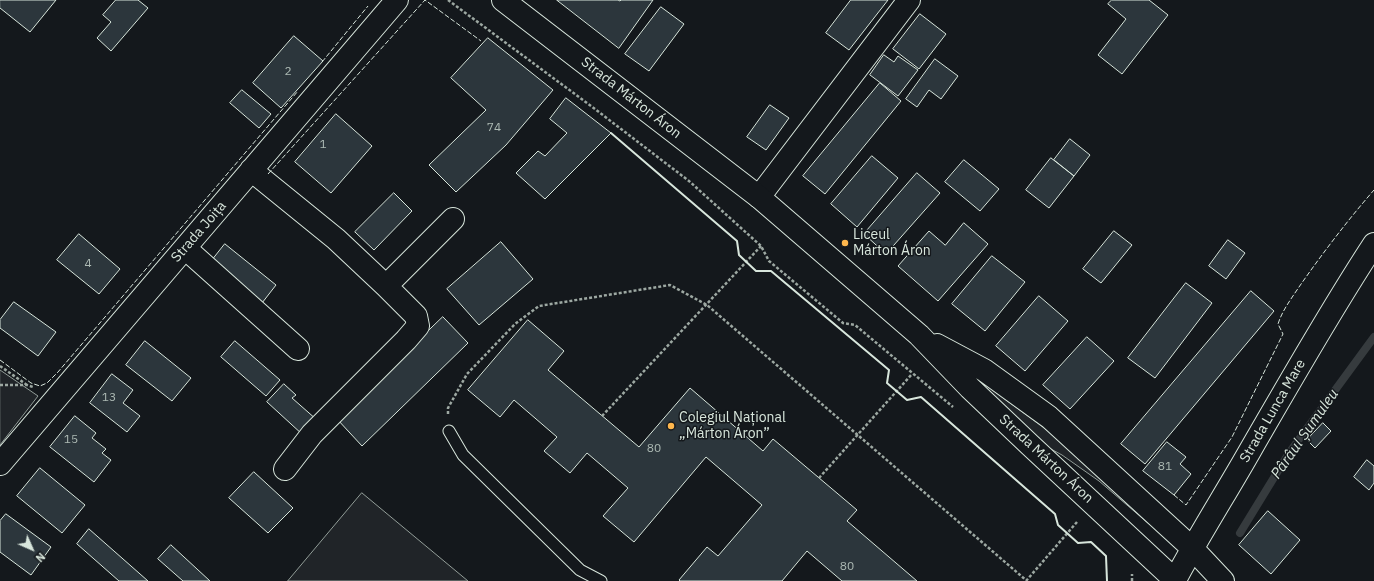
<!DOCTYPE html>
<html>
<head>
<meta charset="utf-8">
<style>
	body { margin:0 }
	#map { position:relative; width:1374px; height:581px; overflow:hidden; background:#14181c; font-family:"IBM Plex Sans",sans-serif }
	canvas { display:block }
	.north { position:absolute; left:12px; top:529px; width:40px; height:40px; -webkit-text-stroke:3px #14181c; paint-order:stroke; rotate:135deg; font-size:11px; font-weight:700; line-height:16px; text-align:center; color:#d8e6dc }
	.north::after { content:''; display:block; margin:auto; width:14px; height:18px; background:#d8e6dc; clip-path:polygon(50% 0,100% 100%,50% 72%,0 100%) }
</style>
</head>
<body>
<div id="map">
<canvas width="1374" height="581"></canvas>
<div class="north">N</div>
</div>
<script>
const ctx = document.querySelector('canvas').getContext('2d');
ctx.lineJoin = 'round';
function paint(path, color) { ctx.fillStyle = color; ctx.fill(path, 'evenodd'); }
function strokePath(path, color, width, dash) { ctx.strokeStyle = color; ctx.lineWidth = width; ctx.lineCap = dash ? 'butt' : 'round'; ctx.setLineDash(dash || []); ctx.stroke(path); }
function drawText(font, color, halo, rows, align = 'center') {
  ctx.font = font + ' "IBM Plex Sans",sans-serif'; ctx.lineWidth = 3; ctx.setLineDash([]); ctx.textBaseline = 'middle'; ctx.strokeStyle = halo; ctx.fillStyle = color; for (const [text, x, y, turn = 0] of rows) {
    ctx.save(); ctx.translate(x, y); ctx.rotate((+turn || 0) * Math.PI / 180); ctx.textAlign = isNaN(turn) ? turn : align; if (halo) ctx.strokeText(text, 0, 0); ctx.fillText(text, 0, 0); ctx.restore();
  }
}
const green = new Path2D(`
	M 0,370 L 38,396 L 0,445 Z
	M 968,372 L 1063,442 L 1151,524 L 1149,524 L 1099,481 L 1062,455 L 1038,442 Z
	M 362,493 L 468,581 L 288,581 Z`);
paint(green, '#202428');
strokePath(green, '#939e99', 1);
strokePath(new Path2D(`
	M 1240,533 L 1289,453 L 1374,337`), '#363b3e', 8);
const building = new Path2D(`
	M 0,0 L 56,0 L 30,32 L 0,8 Z
	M 116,0 L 138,0 L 148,8 L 111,51 L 97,38 L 111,22 L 103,15 Z
	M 557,0 L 618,0 L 620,1 L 621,0 L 653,0 L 619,48 Z
	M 851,0 L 888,0 L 849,50 L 826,33 Z
	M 1112,0 L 1149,0 L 1168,15 L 1122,74 L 1098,55 L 1126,19 L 1108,4 Z
	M 661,7 L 684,24 L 649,71 L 625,54 Z
	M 920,14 L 946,34 L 919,69 L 893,49 Z
	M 294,36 L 323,61 L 281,108 L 253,83 Z
	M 488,38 L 553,90 L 506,145 L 456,192 L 429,165 L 486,110 L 451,78 Z
	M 884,55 L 894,62 L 898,56 L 918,70 L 898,96 L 870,75 Z
	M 935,59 L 958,76 L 941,99 L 929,90 L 917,107 L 906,99 Z
	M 880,83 L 901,101 L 825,194 L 803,176 Z
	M 242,90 L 271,114 L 259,128 L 230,103 Z
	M 566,98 L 611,133 L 545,199 L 516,173 L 538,151 L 545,156 L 567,133 L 550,119 Z
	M 770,105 L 789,118 L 766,150 L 747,137 Z
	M 336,114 L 372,146 L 331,193 L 295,162 Z
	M 1070,139 L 1090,155 L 1074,176 L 1054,160 Z
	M 872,156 L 898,178 L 857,227 L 831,204 Z
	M 1051,158 L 1074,176 L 1049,208 L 1026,190 Z
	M 964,160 L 999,189 L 980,211 L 945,182 Z
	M 917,173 L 940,193 L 886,254 L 864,234 Z
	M 394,193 L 412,211 L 374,250 L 355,232 Z
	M 964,223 L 988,244 L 938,301 L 898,266 L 929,231 L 945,245 Z
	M 1114,231 L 1132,245 L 1101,283 L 1083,269 Z
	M 79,234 L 120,269 L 99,294 L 57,260 Z
	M 1228,240 L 1245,253 L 1226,279 L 1209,266 Z
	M 501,242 L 533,279 L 479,325 L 447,289 Z
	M 225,244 L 276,285 L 262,303 L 210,263 Z
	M 992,256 L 1025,282 L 985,331 L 952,304 Z
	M 1186,283 L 1212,303 L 1155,378 L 1128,358 Z
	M 1251,291 L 1274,311 L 1145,464 L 1121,444 Z
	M 1039,296 L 1068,321 L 1025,371 L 996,346 Z
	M 14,302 L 56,332 L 38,356 L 0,328 L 0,320 Z
	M 443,317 L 468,343 L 362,446 L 337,419 Z
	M 528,320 L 564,351 L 548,370 L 639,447 L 690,388 L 763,451 L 773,439 L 857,510 L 847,521 L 917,581 L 842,581 L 807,551 L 782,581 L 680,581 L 679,580 L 707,547 L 718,556 L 762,505 L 706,457 L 634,542 L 603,516 L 628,488 L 587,453 L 570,473 L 544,451 L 557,437 L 514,400 L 500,417 L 468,390 Z
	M 1087,337 L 1114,361 L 1070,409 L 1043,385 Z
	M 145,341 L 191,378 L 172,401 L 126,365 Z
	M 235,341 L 280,380 L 266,396 L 221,357 Z
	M 112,374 L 133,390 L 123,403 L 140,416 L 127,432 L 90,403 Z
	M 284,384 L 296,395 L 292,398 L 317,420 L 303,435 L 267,402 Z
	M 75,416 L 96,433 L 92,438 L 106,449 L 102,453 L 111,460 L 94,482 L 50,447 Z
	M 1323,423 L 1331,431 L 1315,448 L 1307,440 Z
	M 1167,442 L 1186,457 L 1180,464 L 1191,474 L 1174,495 L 1143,471 Z
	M 1367,460 L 1374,466 L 1374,483 L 1369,490 L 1354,477 Z
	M 40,468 L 85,505 L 62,533 L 17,496 Z
	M 254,472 L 293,508 L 268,533 L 229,498 Z
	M 1268,511 L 1300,540 L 1271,574 L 1239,545 Z
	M 6,514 L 51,547 L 31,575 L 0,552 L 0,521 Z
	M 89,529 L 148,581 L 119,581 L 77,544 Z
	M 171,545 L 210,581 L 183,581 L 158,559 Z`);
paint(building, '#2c363c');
strokePath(building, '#d8e6dc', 1);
const service = new Path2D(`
	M 449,431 L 463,455 L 580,570 L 601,581`);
const minor = new Path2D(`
	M 251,170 L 336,239 L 386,286
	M 759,197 L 909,0
	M 185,248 L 298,349
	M 0,464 L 397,0
	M 285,469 L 312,434 L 406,340 L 418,326 L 416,316 L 386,286 L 453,219`);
const secondary = new Path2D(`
	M 503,0 L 759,197 L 875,297 L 919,335 L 970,388 L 1030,445 L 1176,581
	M 937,345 L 984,370 L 1049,417 L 1192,548 L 1223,581
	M 1175,580 C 1199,535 1226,493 1251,449 C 1291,380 1330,311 1374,244`);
strokePath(service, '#d8e6dc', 13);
strokePath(minor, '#d8e6dc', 24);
strokePath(secondary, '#d8e6dc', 24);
strokePath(new Path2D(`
	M 448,0 L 591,106 L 689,181 L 761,246 L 769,261 L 843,323 L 855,325 L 953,407
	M 0,366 L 27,385
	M 0,385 L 27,385 L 33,387
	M 448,414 L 448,408 L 467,374 L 515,324 L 539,306 L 670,285 L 707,305 L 1027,581
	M 602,416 L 761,246
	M 819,478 L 912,374
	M 1026,581 L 1077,522
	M 1132,581 L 1132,574`), '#9da8a2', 2.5, [3, 2]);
strokePath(service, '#14181c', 11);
strokePath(minor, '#14181c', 22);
strokePath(secondary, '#14181c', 22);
strokePath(new Path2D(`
	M 322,62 L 368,6
	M 268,174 L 425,0 L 481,41
	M 0,360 L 31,383 L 40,386 L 47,383 L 58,372 L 298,91
	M 1174,495 L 1186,505 L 1232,437 L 1283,334 L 1278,324 C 1282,311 1291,299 1299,287 C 1322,254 1347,221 1374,190`), '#d8e6dc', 1, [5, 2]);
strokePath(new Path2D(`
	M 611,133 L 737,241 L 739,255 L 756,271 L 771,271 L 889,370 L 887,383 L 907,400 L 921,397 L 1055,514 L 1058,525 L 1078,543 L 1091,542 L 1106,556 L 1107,581`), '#d8e6dc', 2);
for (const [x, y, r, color] of [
	[845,243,4,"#ffb74d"],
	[671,426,4,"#ffb74d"]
]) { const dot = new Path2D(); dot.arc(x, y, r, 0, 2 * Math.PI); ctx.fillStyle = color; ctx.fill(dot); strokePath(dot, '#14181c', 1.5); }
drawText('12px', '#adbab4', null, [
	["2",288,72],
	["74",494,128],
	["1",323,145],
	["4",88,264],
	["13",109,398],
	["15",71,440],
	["80",654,449],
	["81",1165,467],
	["80",847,567]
]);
drawText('14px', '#d8e6dc', '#14181c', [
	["Strada Márton Áron",631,98,38],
	["Strada Joița",199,232,-49],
	["Strada Lunca Mare",1273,411,-60],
	["Strada Márton Áron",1046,459,43]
]);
drawText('14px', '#d8e6dc', '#14181c', [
	["Liceul",853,235],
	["Márton Áron",853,251],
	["Colegiul Național",679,418],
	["„Márton Áron”",679,434]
], 'left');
drawText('italic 15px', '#d8e6dc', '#14181c', [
	["Pârâul Șumuleu",1305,434,-55]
]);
</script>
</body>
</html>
